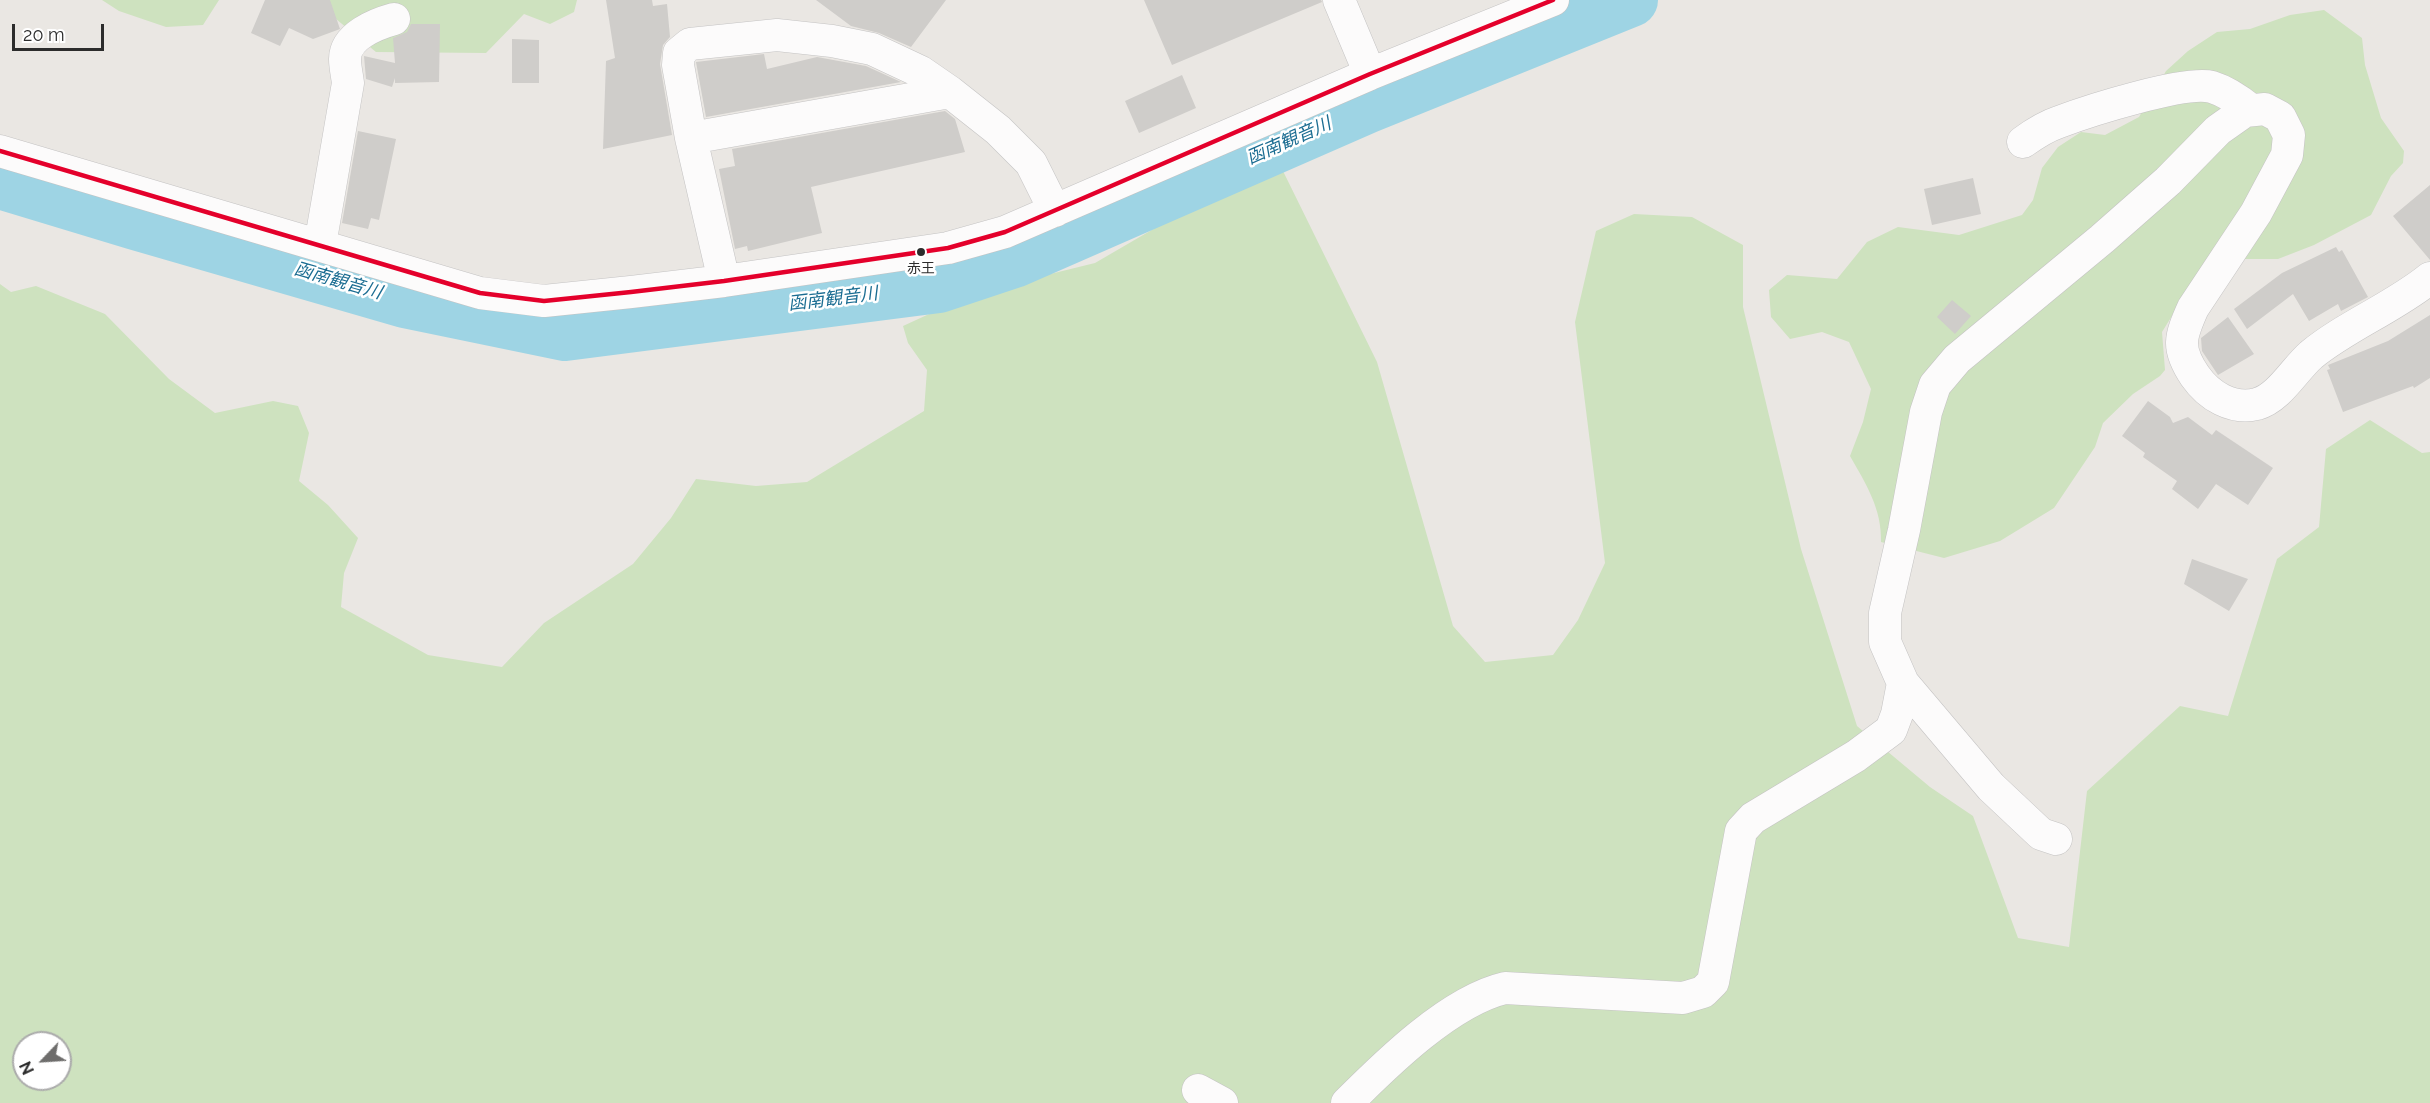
<!DOCTYPE html>
<html>
<head>
<meta charset="utf-8">
<style>
	body { margin:0 }
	#map { position:relative; width:2430px; height:1103px; overflow:hidden; background:#eae7e3; font-family:Raleway,sans-serif }
	canvas { display:block }
	.north { position:absolute; left:12px; top:1031px; width:60px; height:60px; box-sizing:border-box; background:#fff; border:2px solid #ababab; border-radius:50%; rotate:245deg; font-size:16px; font-weight:700; line-height:24px; text-align:center; color:#2c2c2c }
	.north::after { content:''; display:block; margin:auto; width:21px; height:27px; background:#6e6d6c; clip-path:polygon(50% 0,100% 100%,50% 72%,0 100%) }
	.scale { position:absolute; left:12px; top:24px; width:92px; height:27px; box-sizing:border-box; border:3px solid #2c2c2c; border-top:0; padding-left:8px; font-size:18px; line-height:21px; white-space:nowrap; color:#2c2c2c; -webkit-text-stroke:4px #fff; paint-order:stroke }
</style>
</head>
<body>
<div id="map">
<canvas width="2430" height="1103"></canvas>
<div class="north">N</div>
<div class="scale">20 m</div>
</div>
<script>
const ctx = document.querySelector('canvas').getContext('2d');
ctx.lineJoin = 'round';
function paint(path, color) { ctx.fillStyle = color; ctx.fill(path, 'evenodd'); }
function strokePath(path, color, width, dash) { ctx.strokeStyle = color; ctx.lineWidth = width; ctx.lineCap = dash ? 'butt' : 'round'; ctx.setLineDash(dash || []); ctx.stroke(path); }
function drawText(font, color, halo, rows, align = 'center') {
  ctx.font = font + ' Raleway,"Noto Sans JP",sans-serif'; ctx.lineWidth = 5; ctx.setLineDash([]); ctx.textBaseline = 'middle'; ctx.strokeStyle = halo; ctx.fillStyle = color; for (const [text, x, y, turn = 0] of rows) {
    ctx.save(); ctx.translate(x, y); ctx.rotate((+turn || 0) * Math.PI / 180); ctx.textAlign = isNaN(turn) ? turn : align; if (halo) ctx.strokeText(text, 0, 0); ctx.fillText(text, 0, 0); ctx.restore();
  }
}
paint(new Path2D(`
	M 102,0 L 219,0 L 203,25 L 166,27 L 119,11 Z
	M 313,0 L 577,0 L 574,12 L 550,24 L 524,14 L 486,53 L 376,52 Z
	M 2324,10 L 2362,38 L 2365,65 L 2381,118 L 2404,151 L 2403,163 L 2391,176 L 2371,215 L 2314,245 L 2278,259 L 2242,259 L 2180,303 L 2162,332 L 2165,370 L 2160,376 L 2133,394 L 2103,423 L 2095,447 L 2054,508 L 2000,541 L 1944,558 L 1881,542 C 1882,509 1866,484 1850,456 L 1863,422 L 1871,389 L 1849,342 L 1822,332 L 1790,339 L 1771,317 L 1769,290 L 1787,275 L 1837,279 L 1867,242 L 1898,227 L 1959,235 L 2022,215 L 2033,200 L 2042,168 L 2058,147 L 2081,132 L 2105,135 L 2139,117 L 2166,71 L 2188,51 L 2217,32 L 2250,29 L 2290,15 Z
	M 1282,169 L 1377,362 L 1453,626 L 1485,662 L 1553,655 L 1578,620 L 1605,563 L 1575,322 L 1596,231 L 1634,214 L 1692,217 L 1743,245 L 1743,307 L 1801,549 L 1857,726 L 1930,787 L 1973,816 L 2018,938 L 2069,947 L 2087,791 L 2180,706 L 2228,716 L 2277,559 L 2319,527 L 2326,449 L 2370,420 L 2422,453 L 2430,452 L 2430,1103 L 0,1103 L 0,284 L 11,292 L 36,286 L 105,314 L 169,379 L 215,413 L 273,401 L 298,406 L 309,433 L 299,481 L 328,505 L 358,538 L 344,573 L 341,607 L 428,655 L 502,667 L 544,623 L 633,564 L 671,518 L 696,479 L 756,486 L 807,482 L 924,411 L 927,370 L 908,343 L 903,326 L 977,292 L 1095,263 L 1205,199 ZM 24,1043 L 60,1043 L 60,1079 L 24,1079 Z`), '#cee2bf');
strokePath(new Path2D(`
	M 0,182 L 135,223 L 405,301 L 565,334 L 939,286 L 1014,261 L 1366,107 L 1631,0`), '#9ed4e4', 54);
paint(new Path2D(`
	M 265,0 L 330,0 L 340,29 L 313,39 L 289,28 L 280,46 L 251,33 Z
	M 606,0 L 652,0 L 653,6 L 667,4 L 670,37 L 663,45 L 660,64 L 672,135 L 603,149 L 606,61 L 615,58 Z
	M 816,0 L 946,0 L 911,47 L 879,33 L 851,26 Z
	M 1144,0 L 1321,0 L 1322,2 L 1172,65 Z
	M 411,24 L 440,24 L 439,82 L 395,83 L 395,78 L 392,87 L 366,79 L 364,56 L 395,63 L 393,38 L 407,32 Z
	M 512,39 L 539,40 L 539,83 L 512,83 Z
	M 764,54 L 767,69 L 817,57 L 866,66 L 901,82 L 706,117 L 696,62 Z
	M 1182,75 L 1196,108 L 1139,133 L 1125,101 Z
	M 945,111 L 955,119 L 965,152 L 811,187 L 822,233 L 748,251 L 747,246 L 735,249 L 719,169 L 735,166 L 732,149 Z
	M 358,131 L 396,139 L 379,220 L 371,218 L 368,229 L 342,223 Z
	M 1973,178 L 1981,214 L 1932,225 L 1924,189 Z
	M 2430,185 L 2430,260 L 2393,216 Z
	M 2336,247 L 2339,252 L 2342,250 L 2368,297 L 2341,311 L 2338,304 L 2309,321 L 2293,294 L 2247,329 L 2234,309 L 2282,273 Z
	M 1952,300 L 1971,316 L 1955,334 L 1937,317 Z
	M 2430,315 L 2430,378 L 2414,388 L 2413,386 L 2343,412 L 2327,370 L 2330,369 L 2328,365 L 2388,341 Z
	M 2228,317 L 2254,354 L 2218,375 L 2202,351 L 2201,338 Z
	M 2148,401 L 2170,417 L 2173,423 L 2188,417 L 2212,435 L 2216,430 L 2273,468 L 2248,505 L 2216,484 L 2198,509 L 2172,489 L 2177,481 L 2143,457 L 2145,453 L 2122,436 Z
	M 2192,559 L 2248,579 L 2229,611 L 2184,584 Z`), '#cfcdca');
const minor = new Path2D(`
	M 1339,0 L 1370,74
	M 691,138 L 950,92 L 998,130 L 1031,163 L 1055,211
	M 2023,142 C 2034,134 2047,126 2059,122 C 2088,111 2185,80 2212,87 C 2225,91 2240,101 2251,110
	M 0,151 L 480,293 L 544,301 L 631,292 L 724,281 L 948,248 L 1005,232 L 1370,74 L 1553,0
	M 320,245 L 348,83 C 347,75 345,67 345,59 C 345,36 376,24 394,19
	M 724,281 L 691,138 L 678,65 L 679,53 L 690,44 L 777,35 L 832,41 L 872,49 L 921,72 L 950,92
	M 2056,839 L 2041,834 L 1991,787 L 1903,683 L 1885,642 L 1885,613 L 1904,530 L 1926,412 L 1935,385 L 1957,359 L 2102,239 L 2168,181 L 2218,130 L 2245,111 L 2265,109 L 2280,117 L 2289,135 L 2287,155 L 2256,213 L 2193,308 C 2180,337 2176,348 2195,376 C 2209,396 2232,410 2257,404 C 2279,398 2294,370 2311,355 C 2346,326 2393,308 2430,278
	M 1198,1090 L 1222,1103
	M 1347,1103 C 1387,1063 1450,1001 1505,988 L 1683,998 L 1703,992 L 1713,982 L 1741,831 L 1753,818 L 1856,756 L 1891,730 L 1897,714 L 1903,683`);
strokePath(minor, '#c4c3c3', 33);
strokePath(minor, '#fcfbfb', 32);
strokePath(new Path2D(`
	M 0,151 L 480,293 L 544,301 L 631,292 L 724,281 L 948,248 L 1005,232 L 1370,74 L 1553,0`), '#e4002b', 4.5);
for (const [x, y, r, color] of [
	[921,252,5,"#2c2c2c"]
]) { const dot = new Path2D(); dot.arc(x, y, r, 0, 2 * Math.PI); ctx.fillStyle = color; ctx.fill(dot); strokePath(dot, '#fff', 2); }
drawText('14px', '#2c2c2c', '#fff', [
	["赤王",921,269]
]);
drawText('italic 18px', '#1b6d92', '#fff', [
	["函南観音川",1289,141,-24],
	["函南観音川",338,281,16],
	["函南観音川",833,299,-7]
]);
</script>
</body>
</html>
